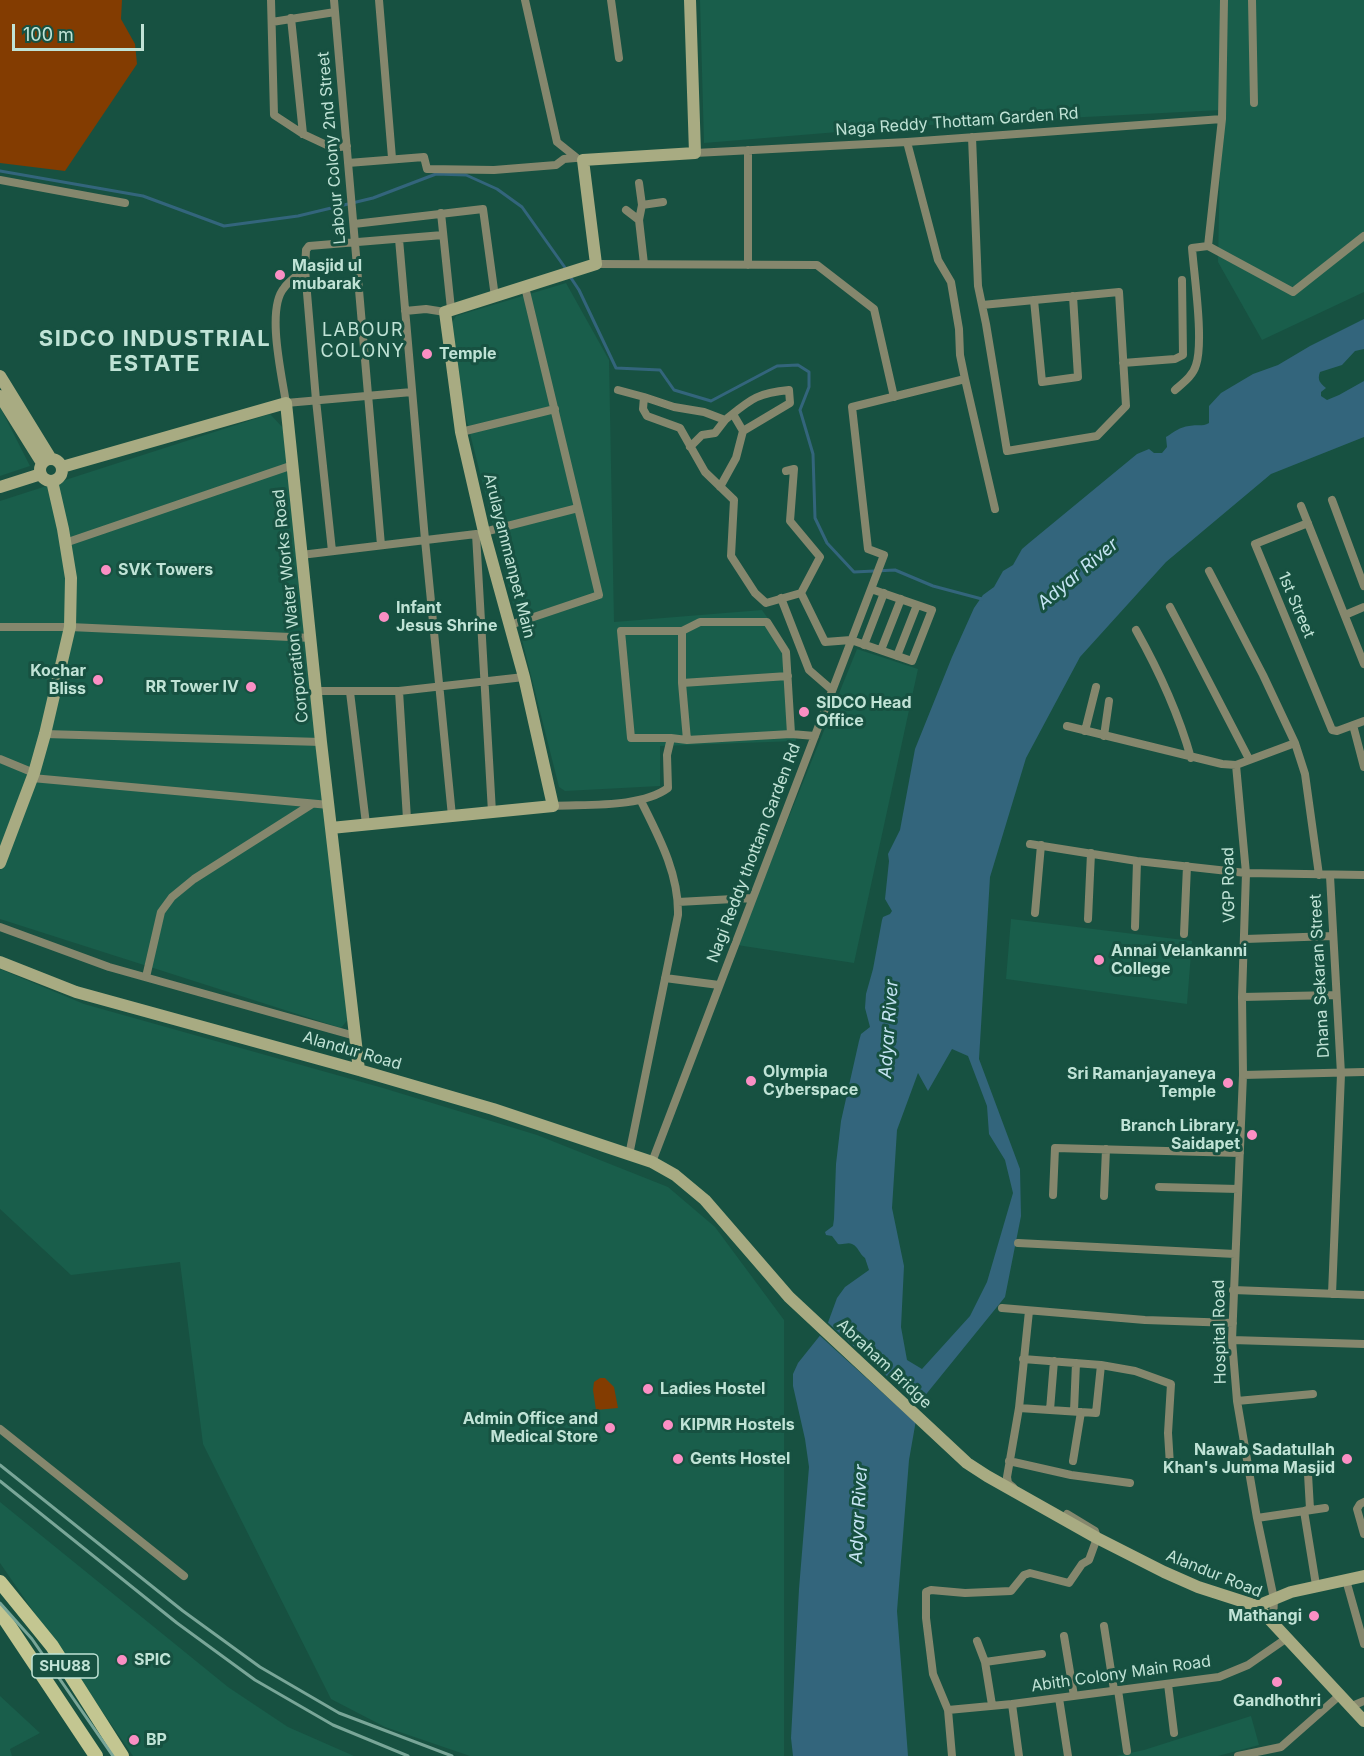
<!DOCTYPE html>
<html>
<head>
<meta charset="utf-8">
<style>
	body { margin:0 }
	#map { position:relative; width:1364px; height:1756px; overflow:hidden; background:#175141; font-family:Inter,sans-serif }
	canvas { display:block }
	.scale { position:absolute; left:12px; top:24px; width:132px; height:27px; box-sizing:border-box; border:3px solid #c0e3d6; border-top:0; padding-left:8px; font-size:18px; line-height:21px; white-space:nowrap; color:#c0e3d6; -webkit-text-stroke:4px #175141; paint-order:stroke }
</style>
</head>
<body>
<div id="map">
<canvas width="1364" height="1756"></canvas>
<div class="scale">100 m</div>
</div>
<script>
const ctx = document.querySelector('canvas').getContext('2d');
ctx.lineJoin = 'round';
function paint(path, color) { ctx.fillStyle = color; ctx.fill(path, 'evenodd'); }
function strokePath(path, color, width, dash) { ctx.strokeStyle = color; ctx.lineWidth = width; ctx.lineCap = dash ? 'butt' : 'round'; ctx.setLineDash(dash || []); ctx.stroke(path); }
function drawText(font, color, halo, rows, align = 'center') {
  ctx.font = font + ' Inter,sans-serif'; ctx.lineWidth = 6; ctx.setLineDash([]); ctx.textBaseline = 'middle'; ctx.strokeStyle = halo; ctx.fillStyle = color; for (const [text, x, y, turn = 0] of rows) {
    ctx.save(); ctx.translate(x, y); ctx.rotate((+turn || 0) * Math.PI / 180); ctx.textAlign = isNaN(turn) ? turn : align; if (halo) ctx.strokeText(text, 0, 0); ctx.fillText(text, 0, 0); ctx.restore();
  }
}
paint(new Path2D(`
	M 700,0 L 1364,0 L 1364,292 L 1262,340 L 1218,262 L 1221,110 L 911,126 L 704,143 Z
	M 566,283 L 609,360 L 614,622 L 762,610 L 788,647 L 796,741 L 660,746 L 660,786 L 565,791 L 559,787 L 445,334 L 456,316 Z
	M 0,407 L 30,466 L 0,476 Z
	M 270,414 L 285,430 L 350,1017 L 341,1028 L 0,919 L 0,501 Z
	M 857,649 L 918,669 L 854,963 L 737,945 Z
	M 1011,919 L 1192,941 L 1187,1004 L 1006,979 Z
	M 0,969 L 84,1004 L 383,1088 L 537,1135 L 668,1187 L 715,1227 L 784,1320 L 784,1756 L 470,1756 L 385,1727 L 331,1699 L 203,1444 L 180,1262 L 71,1275 L 0,1209 Z
	M 0,1502 L 228,1687 L 288,1727 L 354,1756 L 133,1756 L 0,1563 Z
	M 0,1696 L 40,1733 L 10,1749 L 12,1756 L 0,1756 Z
	M 1251,1716 L 1259,1745 L 1218,1756 L 1116,1756 L 1144,1750 Z`), '#195e4b');
paint(new Path2D(`
	M 0,0 L 122,0 L 121,19 L 135,44 L 137,64 L 65,171 L 0,163 Z
	M 600,1378 L 605,1378 L 614,1387 L 618,1408 L 596,1410 L 593,1390 L 594,1382 Z`), '#833c01');
paint(new Path2D(`
	M 1364,319 L 1364,349 L 1355,351 L 1342,365 L 1320,372 C 1317,380 1320,383 1326,388 L 1321,392 L 1321,396 L 1327,400 L 1339,395 L 1364,381 L 1364,437 L 1271,474 L 1166,562 L 1080,657 L 1026,758 L 990,877 L 979,1059 L 1020,1169 L 1021,1216 L 1005,1297 L 919,1403 L 909,1460 L 897,1611 L 908,1756 L 793,1756 L 791,1738 L 799,1589 L 809,1467 L 805,1439 L 793,1386 L 793,1374 L 798,1363 L 826,1328 L 837,1298 L 845,1287 L 869,1270 L 865,1258 C 859,1254 859,1247 852,1244 C 848,1242 843,1245 838,1244 L 832,1236 L 826,1235 L 825,1232 L 833,1226 L 834,1219 L 836,1164 L 841,1121 L 859,1041 L 861,1034 L 870,1027 L 865,1008 L 866,994 L 873,969 L 882,920 L 883,917 L 890,914 L 892,911 L 885,899 L 889,861 L 888,854 L 900,830 L 915,749 L 952,657 L 974,608 L 983,595 L 994,587 L 1003,571 L 1013,565 L 1022,549 L 1029,543 L 1137,454 L 1149,449 L 1154,453 L 1162,453 L 1167,447 L 1166,437 C 1174,432 1180,427 1189,426 C 1197,424 1202,427 1209,423 L 1209,406 L 1221,393 L 1253,374 L 1278,365 L 1310,346 ZM 952,1049 L 968,1056 L 987,1106 L 989,1134 L 1005,1160 L 1013,1193 L 987,1282 L 970,1316 L 922,1369 L 907,1360 L 901,1327 L 904,1266 L 892,1208 L 897,1130 L 918,1073 L 928,1091 Z`), '#33657c');
paint(new Path2D(`
	M 825,1320 L 921,1407 L 918,1425 L 818,1334 Z`), '#175141');
strokePath(new Path2D(`
	M 0,171 L 143,196 L 224,226 L 298,216 L 373,198 L 436,174 L 466,175 L 497,189 L 522,207 L 566,269
	M 569,275 L 579,290 L 616,368 L 660,370 L 674,390 L 711,401 L 777,366 L 798,365 L 809,372 L 809,387 L 800,410 L 813,454 L 815,518 L 827,543 L 854,572 L 895,570 L 933,586 L 982,599`), '#33657c', 3);
strokePath(new Path2D(`
	M 271,0 L 274,115 L 303,134 L 333,148 L 347,146
	M 334,0 L 381,545
	M 379,0 L 392,158
	M 525,0 L 557,142 L 577,158
	M 611,0 L 619,58
	M 1224,0 L 1222,119 L 1208,246 L 1293,292 L 1364,236
	M 1252,0 L 1254,103
	M 291,18 L 303,134
	M 272,22 L 335,12
	M 972,137 L 978,286 L 986,324 L 1007,451 L 1097,436 L 1126,406 L 1119,292 L 982,305
	M 907,142 L 938,260 L 951,282 L 959,329 L 960,355 L 965,379 L 995,509
	M 748,150 L 748,265
	M 695,153 L 907,142 L 1222,119
	M 348,163 L 424,157 L 427,169 L 494,170 L 556,165 L 564,159 L 575,158
	M 0,180 L 125,203
	M 639,183 L 642,205 L 663,202
	M 642,205 L 639,220 L 644,264
	M 626,210 L 639,220
	M 441,213 L 451,309
	M 354,224 L 483,209 L 495,297
	M 399,239 L 425,540 L 452,816
	M 596,264 L 817,265 L 874,309 L 894,397
	M 305,269 C 298,275 289,281 284,288 C 266,309 282,376 286,403 L 412,392
	M 1034,300 L 1042,382 L 1078,377 L 1073,296
	M 405,311 L 426,309 L 445,312
	M 1123,363 L 1175,359 L 1183,355 L 1182,280
	M 618,390 L 644,397
	M 1175,390 C 1183,383 1193,376 1196,365 C 1204,341 1194,275 1192,248 L 1208,246
	M 733,414 L 743,431
	M 461,432 L 555,409
	M 690,447 L 702,435 L 715,433 L 725,420
	M 720,487 L 736,458 L 743,431 L 790,403 L 789,390 C 756,393 750,400 725,420 L 704,412 L 674,407 L 644,397 L 643,409 L 647,416 L 680,428 L 705,472 L 734,500 L 731,556 L 755,593 L 766,603 L 801,593 L 820,557 L 790,521 L 794,469 L 786,471
	M 1332,500 L 1364,586
	M 1301,506 L 1364,664
	M 1308,523 L 1255,544 L 1332,730 L 1337,731 L 1364,721
	M 484,532 L 578,508
	M 65,543 L 293,465
	M 332,551 L 316,400 L 305,269 L 306,250 L 309,246 L 443,235
	M 301,555 L 476,534 L 492,812
	M 1209,571 L 1263,675 L 1295,743 L 1305,774 L 1319,875
	M 801,593 L 825,642 L 851,640 L 912,661 L 932,610 L 871,589
	M 781,598 L 809,670 L 832,690
	M 1170,607 L 1249,759
	M 1345,615 L 1364,607
	M 510,625 L 599,595 L 525,287
	M 0,627 L 70,627 L 312,638
	M 1136,630 C 1159,671 1178,712 1191,758
	M 682,631 L 700,622 L 767,622 L 786,652 L 791,734
	M 864,645 L 884,593
	M 881,650 L 901,599
	M 897,656 L 917,605
	M 682,683 L 788,676
	M 317,691 L 399,691 L 524,677
	M 399,691 L 407,819
	M 350,692 L 366,824
	M 1353,725 L 1364,767
	M 1067,726 L 1222,764 L 1236,765 L 1295,743
	M 1085,731 L 1096,687
	M 45,734 L 321,742
	M 1104,736 L 1109,701
	M 671,738 L 631,738 L 621,631 L 682,631 L 682,683 L 687,740
	M 0,759 L 34,773
	M 1236,765 L 1246,873 L 1242,997 L 1243,1075 L 1232,1340 L 1237,1401 L 1257,1518 L 1274,1599 L 1273,1621
	M 32,778 L 329,805
	M 553,806 C 587,804 641,808 668,788 L 667,755 L 671,738 L 687,740 L 791,734 L 815,736
	M 1030,844 L 1137,861 L 1246,873 L 1364,875
	M 1330,876 L 1341,1074 L 1332,1294
	M 678,902 L 752,898
	M 1035,913 L 1041,845
	M 1088,919 L 1091,853
	M 0,927 L 109,967 L 355,1036
	M 1135,927 L 1137,861
	M 1184,934 L 1187,866
	M 1245,939 L 1333,936
	M 146,977 L 161,912 L 172,897 L 194,879 L 312,804
	M 665,978 L 719,985
	M 1242,997 L 1336,995
	M 1243,1075 L 1364,1072
	M 629,1155 L 678,915 C 679,874 659,837 641,801
	M 652,1162 L 884,555 L 868,549 L 852,407 L 965,379
	M 1159,1187 L 1238,1189
	M 1053,1195 L 1055,1148 L 1240,1153
	M 1104,1196 L 1106,1149
	M 1018,1243 L 1235,1254
	M 1233,1290 L 1364,1295
	M 1002,1308 L 1145,1320 L 1233,1323
	M 1232,1340 L 1364,1344
	M 1023,1359 L 1101,1365 L 1135,1371 L 1171,1384 L 1168,1433 L 1170,1465
	M 1237,1401 L 1313,1394
	M 1019,1408 L 1096,1413 L 1101,1365
	M 1050,1410 L 1054,1361
	M 1074,1411 L 1076,1363
	M 0,1429 L 184,1576
	M 1009,1461 L 1071,1475 L 1130,1483
	M 1073,1461 L 1081,1412
	M 1308,1474 L 1310,1509 L 1304,1511 L 1316,1585
	M 1013,1487 L 1008,1483 L 1007,1477 L 1019,1408 L 1029,1311
	M 1364,1502 L 1360,1504 L 1357,1509 L 1364,1534
	M 1257,1518 L 1325,1508
	M 1346,1580 L 1364,1644
	M 1104,1626 L 1114,1690
	M 1064,1636 L 1074,1696
	M 977,1641 L 985,1662 L 992,1705
	M 985,1662 L 1042,1654
	M 1168,1684 L 1174,1733
	M 1118,1690 L 1127,1751
	M 1059,1698 L 1068,1756
	M 1012,1704 L 1019,1756
	M 1352,1706 L 1364,1701
	M 948,1710 L 1012,1704 L 1219,1677 L 1248,1665 L 1287,1638
	M 952,1756 L 948,1710 L 933,1674 L 926,1618 L 926,1592 L 931,1590 L 965,1593 L 1011,1591 L 1024,1575 L 1030,1573 L 1069,1583 L 1082,1564 L 1089,1560 L 1097,1538 L 1095,1531 L 1067,1514
	M 1238,1756 L 1281,1747 L 1340,1695`), '#85876d', 8);
strokePath(new Path2D(`
	M 0,376 L 51,459
	M 0,396 L 42,463
	M40 470a11 11 0 1 1 22 0a11 11 0 1 1-22 0Z
	M 62,467 L 286,403 L 321,742 L 359,1070
	M 0,487 L 41,474
	M 331,828 L 553,806 L 524,677 L 484,532 L 461,432 L 445,312 L 596,264 L 583,160 L 695,153 L 690,0
	M 0,863 L 34,773 L 45,734 L 70,627 L 71,578 L 63,529 L 52,481
	M 0,962 L 76,992 L 359,1070 L 493,1109 L 652,1162 L 675,1175 L 705,1200 L 789,1297 L 967,1463 L 987,1476 L 1097,1538 L 1164,1572 L 1198,1587 L 1257,1606 L 1364,1721
	M 1257,1606 L 1291,1592 L 1364,1576`), '#a8ab82', 12);
strokePath(new Path2D(`
	M 0,1582 L 52,1646 L 122,1756
	M 0,1612 L 96,1756`), '#c3c691', 14);
strokePath(new Path2D(`
	M 0,1465 L 183,1611 L 260,1667 L 339,1713 L 452,1756
	M 0,1481 L 177,1623 L 255,1680 L 333,1725 L 408,1756
	M 0,1603 L 32,1639 L 113,1756`), '#79a698', 3);
for (const [x, y, r, color] of [
	[280,275,6,"#fb8fc4"],
	[427,354,6,"#fb8fc4"],
	[106,570,6,"#fb8fc4"],
	[384,617,6,"#fb8fc4"],
	[98,680,6,"#fb8fc4"],
	[251,687,6,"#fb8fc4"],
	[804,712,6,"#fb8fc4"],
	[1099,960,6,"#fb8fc4"],
	[751,1081,6,"#fb8fc4"],
	[1228,1083,6,"#fb8fc4"],
	[1252,1135,6,"#fb8fc4"],
	[648,1389,6,"#fb8fc4"],
	[668,1425,6,"#fb8fc4"],
	[610,1428,6,"#fb8fc4"],
	[678,1459,6,"#fb8fc4"],
	[1347,1459,6,"#fb8fc4"],
	[1314,1616,6,"#fb8fc4"],
	[122,1660,6,"#fb8fc4"],
	[1277,1682,6,"#fb8fc4"],
	[134,1740,6,"#fb8fc4"]
]) { const dot = new Path2D(); dot.arc(x, y, r, 0, 2 * Math.PI); ctx.fillStyle = color; ctx.fill(dot); strokePath(dot, '#175141', 2); }
for (const [x, y, w] of [
	[65,1666,66]
]) { const box = new Path2D(); box.roundRect(x - w / 2, y - 12, w, 24, 4.5); ctx.fillStyle = '#175141'; ctx.fill(box); strokePath(box, '#c0e3d6', 1.5); }
drawText('bold 15px', '#c0e3d6', null, [
	["SHU88",65,1666]
]);
drawText('16px', '#c0e3d6', '#175141', [
	["Naga Reddy Thottam Garden Rd",957,122,-4],
	["Labour Colony 2nd Street",332,148,-95],
	["Arulayammanpet Main",509,556,76],
	["1st Street",1296,605,67],
	["Corporation Water Works Road",291,606,-96],
	["Nagi Reddy thottam Garden Rd",754,853,-69],
	["VGP Road",1229,885,-91],
	["Dhana Sekaran Street",1320,976,-93],
	["Alandur Road",352,1051,16],
	["Hospital Road",1220,1332,-91],
	["Abraham Bridge",884,1364,43],
	["Alandur Road",1214,1574,22],
	["Abith Colony Main Road",1121,1674,-8]
]);
drawText('bold 16px', '#c0e3d6', '#175141', [
	["Masjid ul",292,266],
	["mubarak",292,284],
	["Temple",439,354],
	["SVK Towers",118,570],
	["Infant",396,608],
	["Jesus Shrine",396,626],
	["Kochar",86,671,"right"],
	["Bliss",86,689,"right"],
	["RR Tower IV",239,687,"right"],
	["SIDCO Head",816,703],
	["Office",816,721],
	["Annai Velankanni",1111,951],
	["College",1111,969],
	["Olympia",763,1072],
	["Cyberspace",763,1090],
	["Sri Ramanjayaneya",1216,1074,"right"],
	["Temple",1216,1092,"right"],
	["Branch Library,",1240,1126,"right"],
	["Saidapet",1240,1144,"right"],
	["Ladies Hostel",660,1389],
	["Admin Office and",598,1419,"right"],
	["Medical Store",598,1437,"right"],
	["KIPMR Hostels",680,1425],
	["Nawab Sadatullah",1335,1450,"right"],
	["Khan's Jumma Masjid",1335,1468,"right"],
	["Gents Hostel",690,1459],
	["Mathangi",1302,1616,"right"],
	["SPIC",134,1660],
	["Gandhothri",1277,1701,"center"],
	["BP",146,1740]
], 'left');
ctx.letterSpacing = '1.5px';
drawText('18px', '#c0e3d6', '#175141', [
	["LABOUR",363,331],
	["COLONY",363,352]
]);
ctx.letterSpacing = '0px';
drawText('italic 18px', '#c5e4f3', '#175141', [
	["Adyar River",1078,574,-40],
	["Adyar River",889,1029,-86],
	["Adyar River",859,1514,-87]
]);
ctx.letterSpacing = '1.5px';
drawText('bold 22px', '#c0e3d6', '#175141', [
	["SIDCO INDUSTRIAL",155,339],
	["ESTATE",155,364]
]);
ctx.letterSpacing = '0px';
</script>
</body>
</html>
